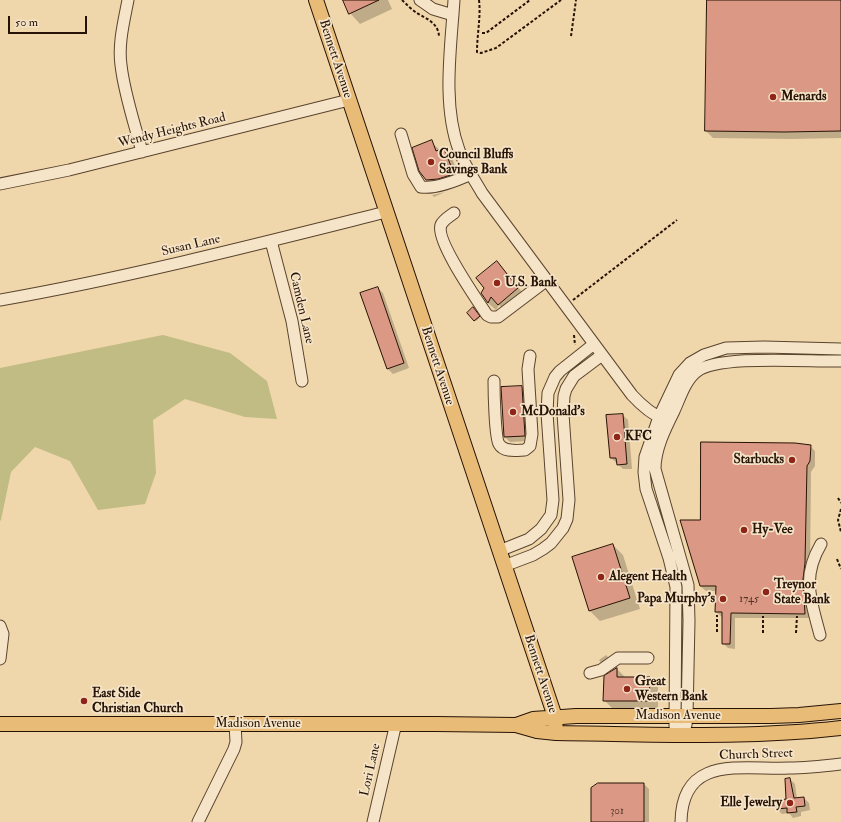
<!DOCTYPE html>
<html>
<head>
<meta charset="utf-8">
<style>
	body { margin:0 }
	#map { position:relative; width:841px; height:822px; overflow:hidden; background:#f0d6ab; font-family:"IM FELL Double Pica",serif }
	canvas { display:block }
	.scale { position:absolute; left:8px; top:16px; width:79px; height:18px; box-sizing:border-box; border:2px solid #271305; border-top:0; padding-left:5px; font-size:12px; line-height:14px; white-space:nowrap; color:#271305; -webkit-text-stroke:3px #f5e4c8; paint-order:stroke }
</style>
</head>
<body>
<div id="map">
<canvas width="841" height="822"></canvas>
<div class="scale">50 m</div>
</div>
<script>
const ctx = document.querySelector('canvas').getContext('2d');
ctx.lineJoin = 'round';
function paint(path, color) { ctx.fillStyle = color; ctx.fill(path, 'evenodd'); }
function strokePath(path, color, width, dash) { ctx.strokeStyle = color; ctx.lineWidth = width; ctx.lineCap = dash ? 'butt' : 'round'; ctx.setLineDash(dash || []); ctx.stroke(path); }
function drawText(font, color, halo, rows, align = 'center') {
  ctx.font = font + ' "IM FELL Double Pica",serif'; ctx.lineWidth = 3.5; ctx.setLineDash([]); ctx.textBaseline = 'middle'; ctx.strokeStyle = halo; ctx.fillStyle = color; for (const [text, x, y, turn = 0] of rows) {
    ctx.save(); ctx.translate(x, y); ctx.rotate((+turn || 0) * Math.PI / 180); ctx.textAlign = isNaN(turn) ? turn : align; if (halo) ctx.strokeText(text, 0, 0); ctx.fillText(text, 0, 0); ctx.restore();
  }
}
paint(new Path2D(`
	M 163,335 L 230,353 L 267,381 L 277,419 L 245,417 L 185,399 L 153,420 L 156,473 L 145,504 L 98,510 L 70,461 L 35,447 L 11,472 L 1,520 L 0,521 L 0,368 Z`), '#c0bc84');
paint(new Path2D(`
	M 344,0 L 388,0 L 392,9 L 360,24 L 350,13 Z
	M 708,0 L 841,0 L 841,138 L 791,139 L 713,138 L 706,131 Z
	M 431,142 L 440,150 L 444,149 L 452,158 L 461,182 L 436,188 L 427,180 Z
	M 445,192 L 434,197 L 432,195 Z
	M 497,263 L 505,271 L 526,297 L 506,312 L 499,305 L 496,310 L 488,303 L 482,293 Z
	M 378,288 L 383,293 L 409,368 L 393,374 L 388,369 L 362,293 Z
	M 474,310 L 480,318 L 476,321 L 468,313 Z
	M 522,387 L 527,392 L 529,441 L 510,442 L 505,437 L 502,388 Z
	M 623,415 L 628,420 L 632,469 L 623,469 L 611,458 Z
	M 810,446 L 815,451 L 815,466 L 811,472 L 810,568 L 807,584 L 809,618 L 735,618 L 735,649 L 728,648 L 723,643 L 723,617 L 722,617 L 716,612 L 717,591 L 706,591 L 700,586 L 701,521 Z
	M 613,545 L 623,555 L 640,609 L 600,621 L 590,611 Z
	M 606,655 L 609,658 L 601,663 L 599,660 Z
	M 617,669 L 626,678 L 649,678 L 658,687 L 658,710 L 613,709 L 604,700 Z
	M 790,779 L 795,784 L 797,799 L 804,798 L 809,803 L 810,810 L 801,812 L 801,816 L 793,818 L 789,813 L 782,814 L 777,809 L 787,800 Z
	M 644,784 L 649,789 L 649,822 L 592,822 Z`), '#0003');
const building = new Path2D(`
	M 343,0 L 379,0 L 349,14 Z
	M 707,0 L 841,0 L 841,131 L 784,132 L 705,131 Z
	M 432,140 L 436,151 L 444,148 L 454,174 L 438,179 L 426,180 L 419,171 L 412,148 Z
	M 497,261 L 518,288 L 498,305 L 491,297 L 488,303 L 481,293 L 484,288 L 476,278 Z
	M 378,287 L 404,363 L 387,369 L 360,293 Z
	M 473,307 L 480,316 L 474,321 L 467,313 Z
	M 522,386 L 525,436 L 504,437 L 501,387 Z
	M 623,414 L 627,464 L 617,465 L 616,458 L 610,458 L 606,415 Z
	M 701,442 L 795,443 L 811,445 L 810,461 L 807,466 L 805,563 L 803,579 L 805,614 L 731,613 L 730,644 L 722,644 L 722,612 L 715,612 L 716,586 L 700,586 L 680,520 L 700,520 Z
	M 613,544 L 630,598 L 589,611 L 572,557 Z
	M 617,668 L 617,677 L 650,677 L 649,701 L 603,701 L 604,676 Z
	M 790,778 L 794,798 L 804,797 L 805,806 L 796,807 L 797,812 L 787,813 L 787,808 L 776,809 L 775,801 L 786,799 L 785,779 Z
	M 598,783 L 644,783 L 644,822 L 591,822 L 591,788 Z`);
paint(building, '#db9884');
strokePath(building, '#271305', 1);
const minor = new Path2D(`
	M 128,0 C 124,21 118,44 121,65 C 124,93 135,125 142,152
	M 420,0 L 433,9 L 453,15
	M 454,0 C 451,47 442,105 459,150 C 464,165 474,179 482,193 L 632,395 C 642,406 651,414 665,420
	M 401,134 L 413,174 L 421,187 C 435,189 458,180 471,174
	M 0,184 L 69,170 L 349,100
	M 454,213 C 450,216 443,220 441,225 C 435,240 478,301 487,315 L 491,317 L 498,317 L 547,280
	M 271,241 L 292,321 L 302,381
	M 0,300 C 130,277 258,244 386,212
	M 841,349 L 764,347 L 726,348 L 704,355 L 690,363 L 679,375 L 659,417 L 645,457 L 644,472 L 646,489 L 669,558 L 676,587 L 675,726 L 681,734 L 686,725 L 687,716 L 689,621 L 688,585 L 655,469 C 655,449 665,429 674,411 C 680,398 685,381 696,372 C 717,354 811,362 841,361
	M 494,381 C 494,392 495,438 499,444 C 504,453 518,450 525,450 L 530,446 L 532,434 L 528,369 L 530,356
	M 499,551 L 529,539 L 541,529 L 551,515 L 553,500 L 547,413 L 548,393 L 555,377 L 560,371 L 594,344
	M 504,566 L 533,555 L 543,549 L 551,543 L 563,528 L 567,519 L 569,500 L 563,414 L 564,396 L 566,389 L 574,376 L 602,355
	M 0,626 L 3,634 L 0,659
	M 820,635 C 811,600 801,578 821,544
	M 590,673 L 601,670 L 618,658 L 648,658
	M 198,822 L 234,749 L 236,742 L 235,724
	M 373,822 L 396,723
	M 681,822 C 682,754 742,770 789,768 C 806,768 824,766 841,764`);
const major = new Path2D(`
	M 316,0 L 555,717 L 556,733
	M 0,724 L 436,724 L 516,725 L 537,731 L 556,733 C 651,734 747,739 841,728
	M 516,725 L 533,719 L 576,716 L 771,716 L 799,715 L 841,711`);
strokePath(minor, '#59442e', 13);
strokePath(major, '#271305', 16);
strokePath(new Path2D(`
	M 402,0 C 407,5 412,10 417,13 C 427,19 438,23 439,36
	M 479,0 C 481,17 477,34 477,52 L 481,53 L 496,48 L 561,0
	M 482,33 L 486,33 L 530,0
	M 571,36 L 576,0
	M 573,300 L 677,220
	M 574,335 L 575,345
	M 838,498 L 841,503
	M 841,509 L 838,520 L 841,532
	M 837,559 L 841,569
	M 717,632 L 717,615
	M 763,633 L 763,616
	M 796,633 L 797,616`), '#271305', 2, [3, 2]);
strokePath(minor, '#f5e4c8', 11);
strokePath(major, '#e8bb76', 14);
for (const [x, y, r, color] of [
	[773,97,4,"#8f2418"],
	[431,162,4,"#8f2418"],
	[497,283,4,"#8f2418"],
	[513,412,4,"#8f2418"],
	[617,437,4,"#8f2418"],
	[792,460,4,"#8f2418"],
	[744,530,4,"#8f2418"],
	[601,577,4,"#8f2418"],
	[766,592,4,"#8f2418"],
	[723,599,4,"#8f2418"],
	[627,689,4,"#8f2418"],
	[84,701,4,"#8f2418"],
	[790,803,4,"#8f2418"]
]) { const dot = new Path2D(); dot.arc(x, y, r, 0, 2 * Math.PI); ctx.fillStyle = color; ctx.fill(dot); strokePath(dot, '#f5e4c8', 1.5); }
drawText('11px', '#543425', null, [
	["1745",749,600],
	["301",617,812]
]);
drawText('13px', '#271305', '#f5e4c8', [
	["Bennett Avenue",335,59,72],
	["Wendy Heights Road",172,131,-14],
	["Susan Lane",191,246,-13],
	["Camden Lane",301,308,77],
	["Bennett Avenue",437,366,72],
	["Bennett Avenue",540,674,72],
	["Madison Avenue",678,716],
	["Madison Avenue",258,724],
	["Church Street",756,755,-2],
	["Lori Lane",371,770,-77]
]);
drawText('bold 13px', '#271305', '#f5e4c8', [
	["Menards",781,97],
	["Council Bluffs",439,155],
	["Savings Bank",439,170],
	["U.S. Bank",505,283],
	["McDonald's",521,412],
	["KFC",625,437],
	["Starbucks",784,460,"right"],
	["Hy-Vee",752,530],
	["Alegent Health",609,577],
	["Treynor",774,585],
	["State Bank",774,600],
	["Papa Murphy's",715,599,"right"],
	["Great",635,682],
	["Western Bank",635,697],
	["East Side",92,694],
	["Christian Church",92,709],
	["Elle Jewelry",782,803,"right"]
], 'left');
</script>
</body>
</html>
